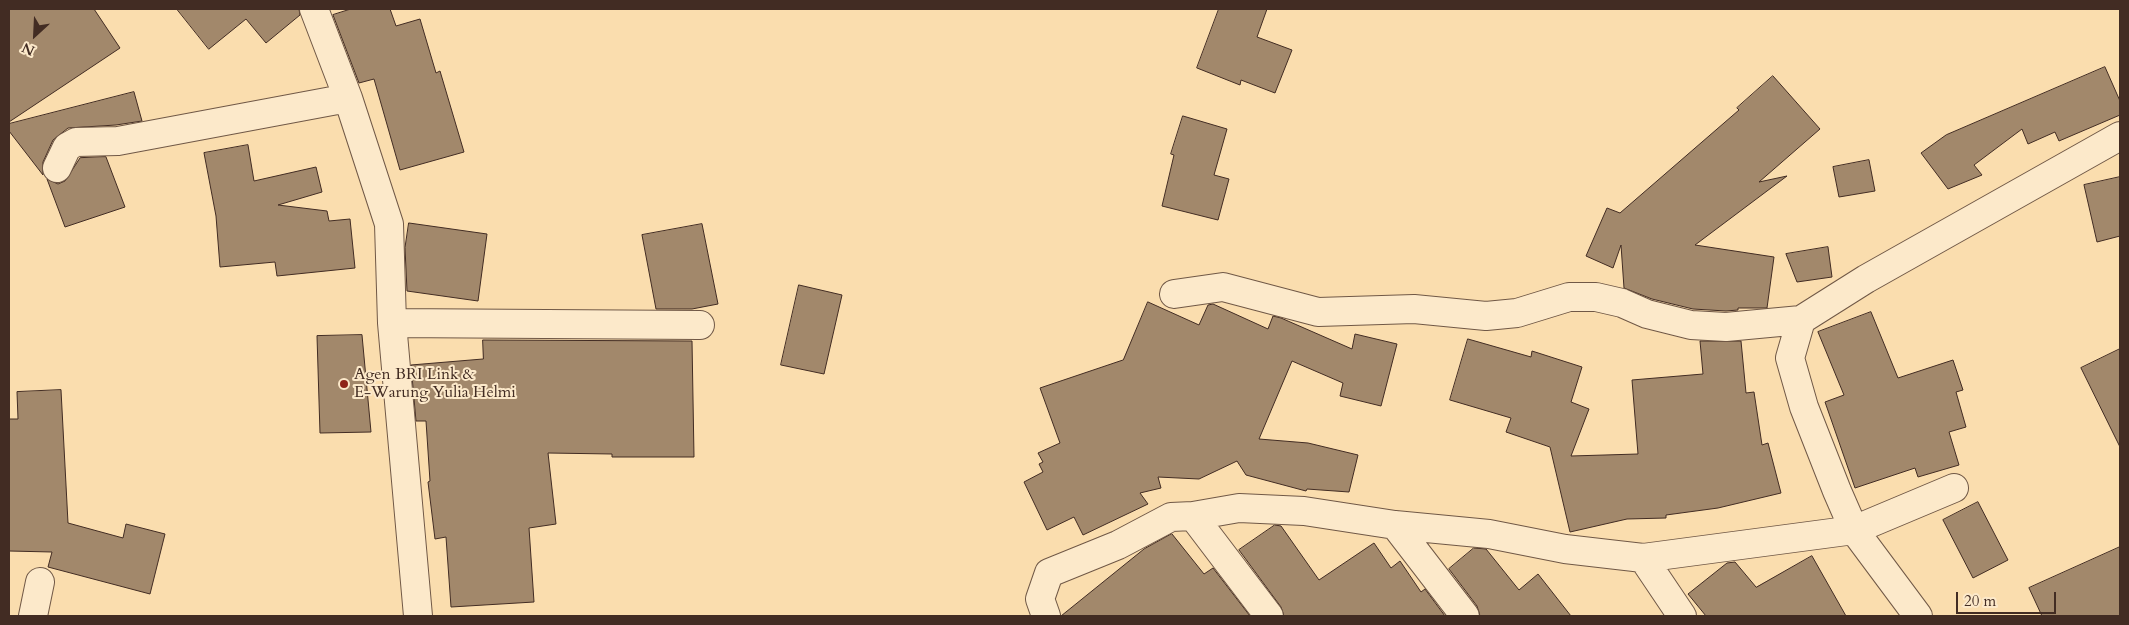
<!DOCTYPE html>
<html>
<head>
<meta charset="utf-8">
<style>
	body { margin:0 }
	#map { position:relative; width:2129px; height:625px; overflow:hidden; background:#faddae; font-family:Cardo,serif }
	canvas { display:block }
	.frame { position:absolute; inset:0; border:10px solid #422c23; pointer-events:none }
	.north { position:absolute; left:10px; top:10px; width:50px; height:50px; -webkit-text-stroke:4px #fce9ca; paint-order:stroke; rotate:205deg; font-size:14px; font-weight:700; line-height:20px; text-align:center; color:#422c23 }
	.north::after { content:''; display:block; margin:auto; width:18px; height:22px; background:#422c23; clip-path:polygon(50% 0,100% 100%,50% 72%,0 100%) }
	.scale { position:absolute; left:1956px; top:592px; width:100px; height:22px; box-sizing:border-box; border:2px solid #422c23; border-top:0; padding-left:6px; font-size:15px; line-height:18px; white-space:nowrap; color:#422c23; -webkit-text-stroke:4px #fce9ca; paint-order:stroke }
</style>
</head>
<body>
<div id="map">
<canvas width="2129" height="625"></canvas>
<div class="frame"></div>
<div class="north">N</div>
<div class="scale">20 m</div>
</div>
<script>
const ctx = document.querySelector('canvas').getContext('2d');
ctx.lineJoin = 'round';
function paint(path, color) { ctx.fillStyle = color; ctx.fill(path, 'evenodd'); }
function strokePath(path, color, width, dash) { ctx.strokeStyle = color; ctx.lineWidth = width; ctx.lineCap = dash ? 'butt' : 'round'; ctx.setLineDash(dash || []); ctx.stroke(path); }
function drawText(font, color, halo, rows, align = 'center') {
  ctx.font = font + ' Cardo,serif'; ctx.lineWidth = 4; ctx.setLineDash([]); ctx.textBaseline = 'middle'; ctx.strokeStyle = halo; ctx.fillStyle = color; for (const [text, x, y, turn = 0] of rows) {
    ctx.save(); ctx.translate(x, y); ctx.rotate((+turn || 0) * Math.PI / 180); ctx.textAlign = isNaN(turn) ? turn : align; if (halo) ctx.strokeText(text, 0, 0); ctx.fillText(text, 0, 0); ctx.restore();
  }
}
const building = new Path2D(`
	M 9,9 L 94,9 L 120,48 L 9,122 Z
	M 177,9 L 299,9 L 300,15 L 266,43 L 246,19 L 209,49 Z
	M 351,9 L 390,9 L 396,26 L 420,19 L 436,73 L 440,71 L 464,152 L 400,170 L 374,79 L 359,83 L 333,15 Z
	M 1219,9 L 1267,9 L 1257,37 L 1292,50 L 1275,93 L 1241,80 L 1240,85 L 1197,68 Z
	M 2105,67 L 2120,101 L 2120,115 L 2059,141 L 2055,132 L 2028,144 L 2022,129 L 1974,165 L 1982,175 L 1948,189 L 1921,153 L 1946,135 Z
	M 1773,76 L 1820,129 L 1759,182 L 1787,176 L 1695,245 L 1774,257 L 1767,308 L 1738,308 L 1738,310 L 1726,311 L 1693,309 L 1652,299 L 1624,288 L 1621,245 L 1613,268 L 1586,256 L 1607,208 L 1620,213 L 1739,110 L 1737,108 Z
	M 134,92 L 142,121 L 116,125 L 68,128 L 53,140 L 43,162 L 43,175 L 9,131 L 9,124 Z
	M 1183,116 L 1227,129 L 1214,175 L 1229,179 L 1218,220 L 1162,206 L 1174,155 L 1171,154 Z
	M 248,145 L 254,181 L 316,167 L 322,192 L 278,205 L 327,211 L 329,221 L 350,219 L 355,268 L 277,276 L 275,262 L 220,267 L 216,216 L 204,153 Z
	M 106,157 L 125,207 L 65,227 L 47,179 L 58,184 L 65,181 L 80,158 Z
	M 1869,160 L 1875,191 L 1839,197 L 1833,167 Z
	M 2120,177 L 2120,236 L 2097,242 L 2084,185 Z
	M 409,223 L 487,234 L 478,301 L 407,291 L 405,248 Z
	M 702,224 L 718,304 L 692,309 L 656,309 L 642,235 Z
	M 1828,247 L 1832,277 L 1797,282 L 1786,254 Z
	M 799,285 L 842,295 L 824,374 L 781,365 Z
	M 1148,302 L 1199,325 L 1208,305 L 1213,304 L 1268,329 L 1273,316 L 1281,318 L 1352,349 L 1355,334 L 1397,344 L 1381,406 L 1340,396 L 1343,383 L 1292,361 L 1259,439 L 1308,443 L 1358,455 L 1349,492 L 1307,489 L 1306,491 L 1246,475 L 1237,461 L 1199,479 L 1158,477 L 1161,488 L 1140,493 L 1148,504 L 1083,535 L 1074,517 L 1047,530 L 1024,482 L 1043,472 L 1039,464 L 1043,462 L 1038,453 L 1060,443 L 1040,388 L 1123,360 Z
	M 1871,312 L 1898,378 L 1953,360 L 1963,390 L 1956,392 L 1966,427 L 1949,432 L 1959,465 L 1918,477 L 1915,468 L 1855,488 L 1825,402 L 1844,395 L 1818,332 Z
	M 362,335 L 371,432 L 320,433 L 317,336 Z
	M 1468,339 L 1531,357 L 1532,351 L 1582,367 L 1571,402 L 1589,409 L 1571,456 L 1638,454 L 1632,380 L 1703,374 L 1700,341 L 1741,341 L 1746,393 L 1754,392 L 1762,445 L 1768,443 L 1781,493 L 1718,508 L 1666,515 L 1666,518 L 1627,519 L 1570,532 L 1550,447 L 1506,432 L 1511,418 L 1450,400 Z
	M 483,340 L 692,341 L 694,457 L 612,457 L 612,454 L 548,453 L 556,524 L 529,528 L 534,602 L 451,607 L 446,537 L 435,539 L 428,482 L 430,481 L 426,421 L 416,421 L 411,365 L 483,359 Z
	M 2120,349 L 2120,447 L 2081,368 Z
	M 61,390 L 68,523 L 123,538 L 126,524 L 165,534 L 150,594 L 48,567 L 52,552 L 9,551 L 9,419 L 18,419 L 17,392 Z
	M 1978,502 L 2008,560 L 1973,578 L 1943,520 Z
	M 1275,525 L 1281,526 L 1319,580 L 1374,543 L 1391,568 L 1400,561 L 1421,592 L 1425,589 L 1445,616 L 1284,616 L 1281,607 L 1239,550 Z
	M 1172,534 L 1204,574 L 1213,568 L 1250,616 L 1061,616 L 1144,549 Z
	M 2120,547 L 2120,616 L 2042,616 L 2029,588 Z
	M 1474,548 L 1486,549 L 1519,590 L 1538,574 L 1571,616 L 1480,616 L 1477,606 L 1449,569 Z
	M 1812,556 L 1846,616 L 1706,616 L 1688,594 L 1727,563 L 1735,562 L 1756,587 Z`);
paint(building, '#a2886b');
strokePath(building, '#422c23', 1);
const minor = new Path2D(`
	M 314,9 L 348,98 L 389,224 L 392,323 L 418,616
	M 57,168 L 67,147 L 76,142 L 118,141 L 348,98
	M 1174,294 L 1223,287 L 1318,312 L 1414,309 L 1486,316 L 1517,313 L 1569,297 L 1596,297 L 1622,303 L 1647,314 L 1691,325 L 1726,327 L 1801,320
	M 392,323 L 700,325
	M 1193,516 L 1269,616
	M 1395,525 L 1465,616
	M 1643,558 L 1682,616
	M 33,616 L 40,582
	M 1046,616 L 1040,599 L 1049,573 L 1118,545 L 1171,517 L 1193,516 L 1239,508 L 1304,511 L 1395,525 L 1489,534 L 1565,549 L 1643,558 L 1854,530 L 1954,488
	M 1918,616 L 1854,530 L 1837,491 L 1804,407 L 1790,358 L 1801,320 L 1866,279 L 2120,136`);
strokePath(minor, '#705846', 30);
strokePath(minor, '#fce9ca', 28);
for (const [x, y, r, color] of [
	[344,384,5,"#8f2418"]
]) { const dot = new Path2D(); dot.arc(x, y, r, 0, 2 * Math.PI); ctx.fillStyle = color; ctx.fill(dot); strokePath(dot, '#fce9ca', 2); }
drawText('16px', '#422c23', '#fce9ca', [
	["Agen BRI Link &",354,375],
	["E-Warung Yulia Helmi",354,393]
], 'left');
</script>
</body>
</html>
